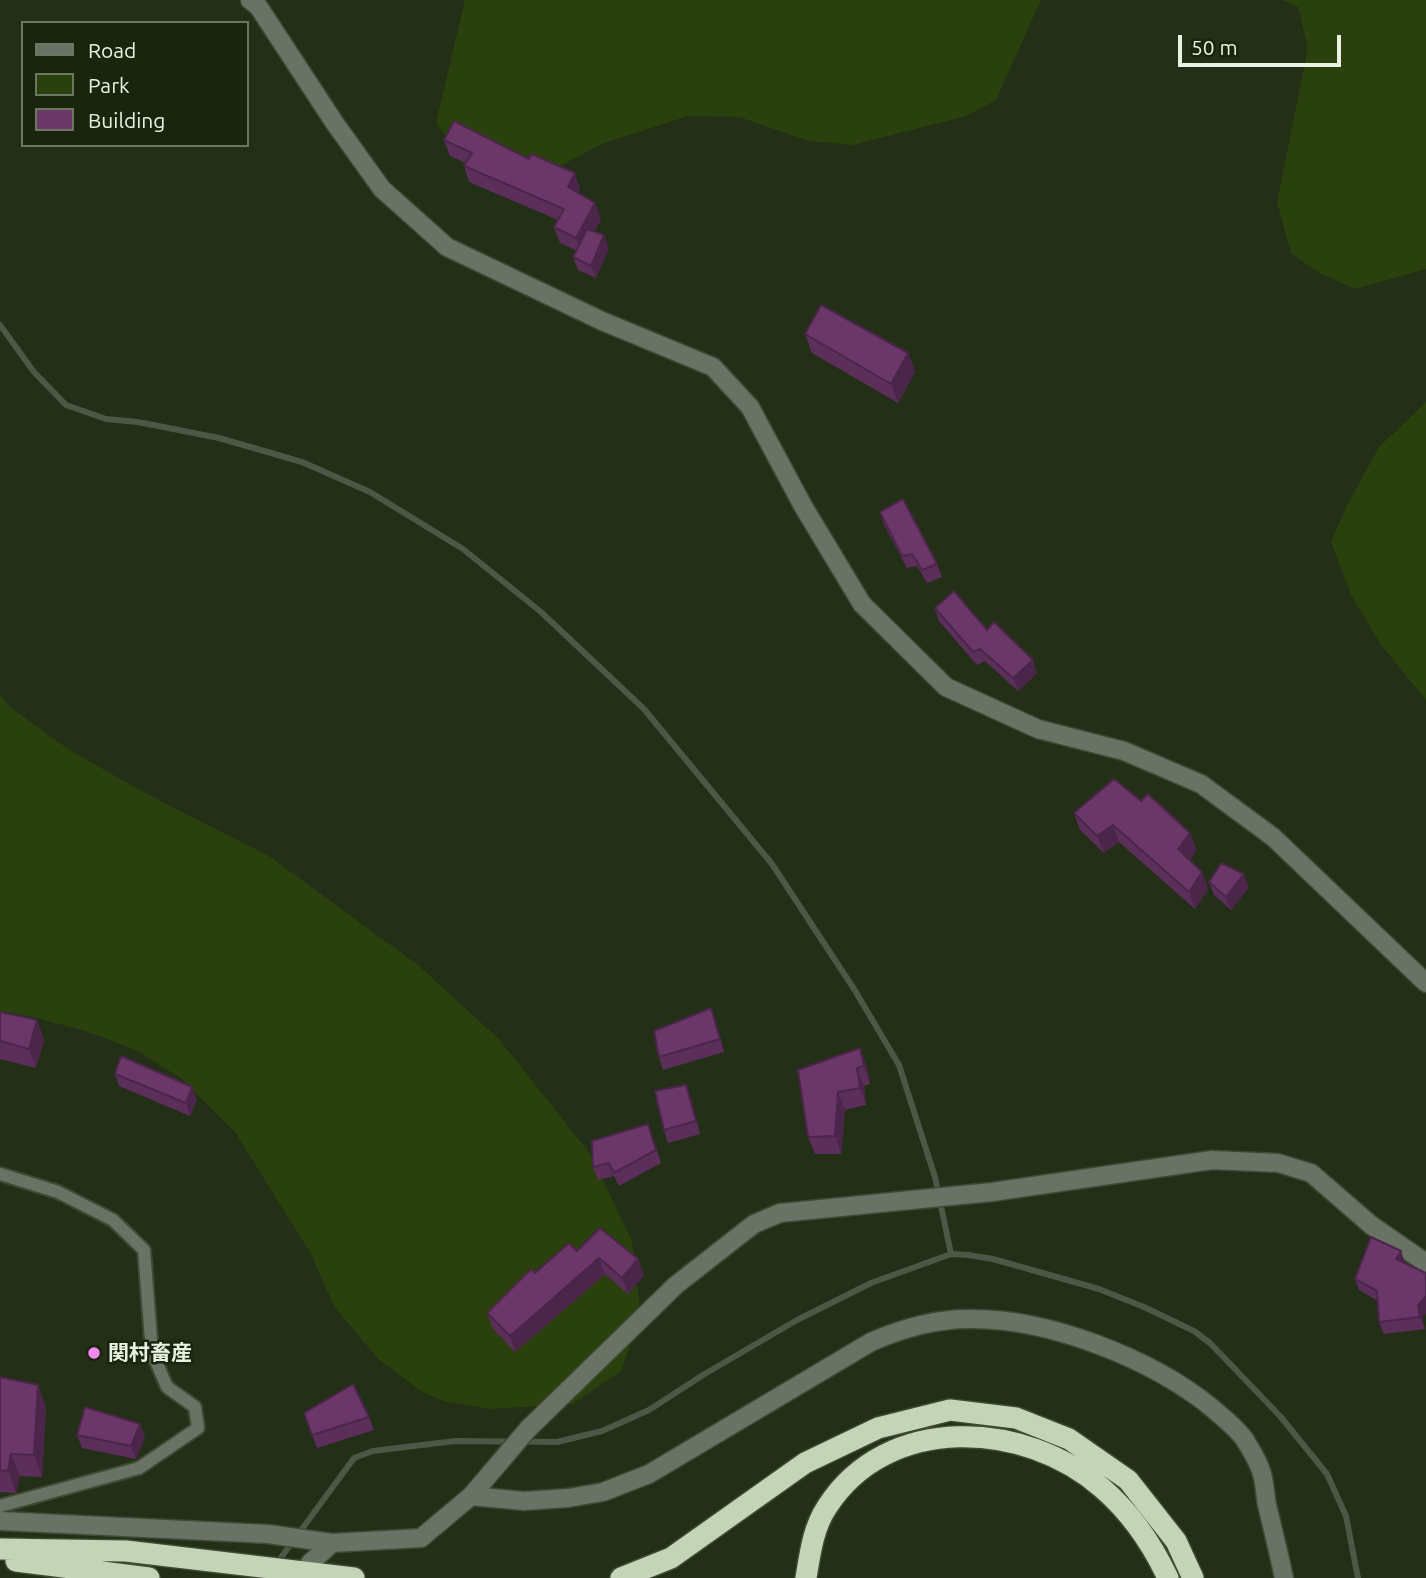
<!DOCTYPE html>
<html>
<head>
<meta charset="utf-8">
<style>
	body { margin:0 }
	#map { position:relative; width:1426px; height:1578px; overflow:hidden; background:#232f17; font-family:Ubuntu,sans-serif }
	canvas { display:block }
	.legend { position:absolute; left:21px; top:21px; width:228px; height:126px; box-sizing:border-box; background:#19250d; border:2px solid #6c7762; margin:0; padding:9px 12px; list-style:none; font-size:21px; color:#e9f2e2 }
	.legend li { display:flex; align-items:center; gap:14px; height:35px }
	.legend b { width:35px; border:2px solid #6c7762 }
	.scale { position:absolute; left:1178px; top:35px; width:163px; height:32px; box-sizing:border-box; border:4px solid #e9f2e2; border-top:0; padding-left:9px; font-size:21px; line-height:24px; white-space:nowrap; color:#e9f2e2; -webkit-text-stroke:5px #19250d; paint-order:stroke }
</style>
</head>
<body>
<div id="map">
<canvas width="1426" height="1578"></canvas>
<ul class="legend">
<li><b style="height:9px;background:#6a7165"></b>Road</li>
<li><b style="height:19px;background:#2a400d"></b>Park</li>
<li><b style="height:19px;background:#6b3769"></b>Building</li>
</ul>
<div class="scale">50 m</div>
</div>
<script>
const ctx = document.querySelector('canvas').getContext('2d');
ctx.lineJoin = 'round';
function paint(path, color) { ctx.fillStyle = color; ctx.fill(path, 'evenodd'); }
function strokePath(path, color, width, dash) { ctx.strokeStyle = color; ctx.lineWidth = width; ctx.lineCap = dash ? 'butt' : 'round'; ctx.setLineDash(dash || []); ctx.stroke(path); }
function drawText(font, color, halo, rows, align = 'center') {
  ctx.font = font + ' Ubuntu,"Noto Sans JP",sans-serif'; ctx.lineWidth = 5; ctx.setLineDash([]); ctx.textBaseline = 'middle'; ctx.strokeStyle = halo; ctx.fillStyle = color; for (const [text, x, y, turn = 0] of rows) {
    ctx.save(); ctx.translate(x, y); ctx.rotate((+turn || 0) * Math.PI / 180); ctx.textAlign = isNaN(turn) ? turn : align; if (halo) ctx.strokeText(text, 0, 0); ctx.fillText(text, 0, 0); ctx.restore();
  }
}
paint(new Path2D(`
	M 465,0 L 1041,0 L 996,100 L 967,116 L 852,145 L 809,141 L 739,117 L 688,116 L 602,144 L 526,184 L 471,174 L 436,122 Z
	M 1282,0 L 1426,0 L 1426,269 L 1355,289 L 1319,273 L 1291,253 L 1277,202 L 1308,48 L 1298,7 Z
	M 1426,402 L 1426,700 L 1381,645 L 1351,595 L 1331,542 L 1347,505 L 1379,447 Z
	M 0,695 L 11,708 L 71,751 L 149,795 L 269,856 L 418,965 L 499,1039 L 591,1155 L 632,1241 L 641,1317 L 621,1371 L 573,1404 L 490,1409 L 443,1401 L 422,1392 L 378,1359 L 334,1306 L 311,1254 L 235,1132 L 182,1079 L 136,1050 L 85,1031 L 33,1017 L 0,1011 Z`), '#2a400d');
strokePath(new Path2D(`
	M 0,325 L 34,372 L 66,405 L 106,419 L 138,422 L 219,438 L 302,462 L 370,492 L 463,549 L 541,612 L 644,709 L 772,864 L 854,989 L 899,1065 L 935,1177 L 951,1254
	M 280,1559 L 354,1458 L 373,1451 L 455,1441 L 557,1442 L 602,1431 L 649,1410 L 703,1375 L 797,1320 L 871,1283 L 951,1254 L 968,1255 L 993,1259 L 1099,1289 L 1144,1307 L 1194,1331 L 1210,1343 L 1280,1416 L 1327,1474 L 1346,1516 L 1358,1578`), '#4d5745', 6);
const service = new Path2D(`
	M 0,1174 L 58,1192 L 113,1220 L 144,1250 L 152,1352 L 167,1387 L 195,1407 L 198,1428 L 139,1468 L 0,1506`);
const minor = new Path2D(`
	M 250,0 L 258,6 L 334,122 L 382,189 L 447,247 L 602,321 L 713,367 L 750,407 L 803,506 L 862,604 L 946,687 L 1038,729 L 1124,751 L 1201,784 L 1273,837 L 1426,983
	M 471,1496 L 524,1501 L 568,1498 L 603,1492 L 649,1474 L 871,1342 C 903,1328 934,1319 969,1319 C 1048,1318 1150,1358 1211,1407 C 1222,1417 1237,1428 1245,1440 C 1251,1450 1259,1462 1262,1474 C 1265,1484 1265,1495 1267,1505 C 1273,1530 1279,1554 1284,1578
	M 0,1521 L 268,1534 L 332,1543 L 421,1538 L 471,1496 L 528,1429 L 676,1285 L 754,1224 L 780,1213 L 992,1192 L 1212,1160 L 1278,1163 L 1311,1173 L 1371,1225 L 1426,1263
	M 310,1563 L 332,1543`);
const motorway = new Path2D(`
	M 0,1549 L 126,1551 L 354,1578
	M 16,1561 L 149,1578
	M 621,1578 L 671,1558 L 805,1463 L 878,1428 L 950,1410 L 1016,1418 L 1069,1439 L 1128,1480 L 1176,1541 L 1193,1578
	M 806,1578 C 810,1554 813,1528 827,1507 C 887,1413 1025,1420 1102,1488 C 1130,1512 1152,1544 1168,1578`);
strokePath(service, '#3f4a33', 16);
strokePath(minor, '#3f4a33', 21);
strokePath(motorway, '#3f4a33', 24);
strokePath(service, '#6a7165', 12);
strokePath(minor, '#6a7165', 18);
strokePath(motorway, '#c4d4b6', 21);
paint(new Path2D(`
	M 444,140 L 580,189 L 578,193 L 601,219 L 594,232 L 609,248 L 596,278 L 578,270 L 573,257 L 577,251 L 560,243 L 554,227 L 558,220 L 469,182 L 464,166 L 466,163 L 450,156 Z
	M 805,334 L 908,353 L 915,372 L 898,403 L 812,353 Z
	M 880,512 L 937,564 L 942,577 L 927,583 L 917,566 L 907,568 L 884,525 Z
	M 935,608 L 987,630 L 1037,673 L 1018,691 L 985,661 L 977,665 L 939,621 Z
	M 1074,813 L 1197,850 L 1189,860 L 1202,872 L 1208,889 L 1195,909 L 1119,842 L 1104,853 L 1080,830 Z
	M 1209,882 L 1249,887 L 1231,910 L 1214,895 Z
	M 0,1012 L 37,1020 L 44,1040 L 36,1068 L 0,1059 Z
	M 716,1021 L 724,1052 L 663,1070 L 659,1057 Z
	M 866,1065 L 870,1084 L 864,1086 L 866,1105 L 845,1110 L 841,1154 L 815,1154 L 808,1137 L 798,1070 Z
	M 115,1074 L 197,1100 L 190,1116 L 119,1086 Z
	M 691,1098 L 700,1134 L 668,1143 L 664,1130 Z
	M 648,1124 L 661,1163 L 619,1186 L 614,1176 L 598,1180 L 593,1167 Z
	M 577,1251 L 638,1259 L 644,1275 L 628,1294 L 605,1274 L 515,1352 L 493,1329 L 487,1313 L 535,1273 Z
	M 1405,1263 L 1426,1273 L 1426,1313 L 1422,1317 L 1425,1329 L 1384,1334 L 1379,1322 L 1378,1301 L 1359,1290 L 1355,1279 Z
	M 0,1377 L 38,1385 L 46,1408 L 42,1477 L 20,1476 L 16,1493 L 13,1493 L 0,1492 Z
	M 304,1413 L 369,1417 L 374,1430 L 317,1448 Z
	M 140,1424 L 145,1437 L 136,1459 L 82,1448 L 77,1435 Z`), '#5c2f5a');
paint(new Path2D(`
	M 575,173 L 580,189 L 574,203 L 568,187 Z
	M 595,203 L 601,219 L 582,253 L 576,238 Z
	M 604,235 L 609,248 L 596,278 L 591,266 Z
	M 908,353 L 915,372 L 898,403 L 891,384 Z
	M 1033,660 L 1037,673 L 1018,691 L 1013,678 Z
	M 1113,825 L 1119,842 L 1104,853 L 1097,836 Z
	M 1190,833 L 1197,850 L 1184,866 L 1178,849 Z
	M 1202,872 L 1208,889 L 1195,909 L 1189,892 Z
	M 1244,874 L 1249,887 L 1231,910 L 1226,897 Z
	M 711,1008 L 716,1021 L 724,1052 L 720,1039 Z
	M 37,1020 L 44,1040 L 36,1068 L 29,1049 Z
	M 860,1048 L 866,1065 L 870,1084 L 864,1066 Z
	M 857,1068 L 864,1086 L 866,1105 L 860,1088 Z
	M 686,1085 L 691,1098 L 700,1134 L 696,1121 Z
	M 192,1087 L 197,1100 L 190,1116 L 186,1103 Z
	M 838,1092 L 845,1110 L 841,1154 L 835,1136 Z
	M 1401,1251 L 1405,1263 L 1400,1270 L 1396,1259 Z
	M 599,1258 L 605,1274 L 515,1352 L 510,1336 Z
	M 638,1259 L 644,1275 L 628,1294 L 622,1278 Z
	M 1426,1296 L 1426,1313 L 1422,1317 L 1425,1329 L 1420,1317 L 1418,1305 Z
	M 38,1385 L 46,1408 L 42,1477 L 34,1455 Z
	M 140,1424 L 145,1437 L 136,1459 L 131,1446 Z
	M 11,1454 L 20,1476 L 16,1493 L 8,1470 Z`), '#4b264a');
const building = new Path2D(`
	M 454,121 L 529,159 L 531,154 L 575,173 L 568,187 L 595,203 L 576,238 L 554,227 L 564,209 L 464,166 L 472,153 L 444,140 Z
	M 587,229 L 604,235 L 591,266 L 573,257 Z
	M 821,305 L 908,353 L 891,384 L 805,334 Z
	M 903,499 L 937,564 L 922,570 L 912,554 L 902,556 L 880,512 Z
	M 954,591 L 987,630 L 994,622 L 1033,660 L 1013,678 L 980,649 L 973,652 L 935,608 Z
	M 1114,779 L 1141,801 L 1148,794 L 1190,833 L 1178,849 L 1202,872 L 1189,892 L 1113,825 L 1097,836 L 1074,813 Z
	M 1221,863 L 1244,874 L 1226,897 L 1209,882 Z
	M 711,1008 L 720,1039 L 659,1057 L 654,1031 Z
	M 0,1012 L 37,1020 L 29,1049 L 0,1041 Z
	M 860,1048 L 864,1066 L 857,1068 L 860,1088 L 838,1092 L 835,1136 L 808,1137 L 798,1070 Z
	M 121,1056 L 192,1087 L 186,1103 L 115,1074 Z
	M 686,1085 L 696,1121 L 664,1130 L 655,1091 Z
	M 648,1124 L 656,1150 L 614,1173 L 609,1163 L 593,1167 L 592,1141 Z
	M 600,1228 L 638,1259 L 622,1278 L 599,1258 L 510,1336 L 487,1313 L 531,1269 L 535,1273 L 569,1243 L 577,1251 Z
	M 1371,1237 L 1401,1251 L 1396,1259 L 1426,1273 L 1426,1296 L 1418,1305 L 1420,1317 L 1379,1322 L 1377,1291 L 1355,1279 Z
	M 0,1377 L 38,1385 L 34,1455 L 11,1454 L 8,1470 L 5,1471 L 0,1470 Z
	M 353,1384 L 369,1417 L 312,1435 L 304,1413 Z
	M 85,1407 L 140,1424 L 131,1446 L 77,1435 Z`);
paint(building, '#6b3769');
strokePath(building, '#4b264a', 2);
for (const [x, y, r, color] of [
	[94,1353,7,"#f489f0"]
]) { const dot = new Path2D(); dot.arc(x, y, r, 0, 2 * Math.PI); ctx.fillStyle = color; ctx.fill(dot); strokePath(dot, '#19250d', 2.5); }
drawText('bold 21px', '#e9f2e2', '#19250d', [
	["関村畜産",108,1353]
], 'left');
</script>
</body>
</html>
